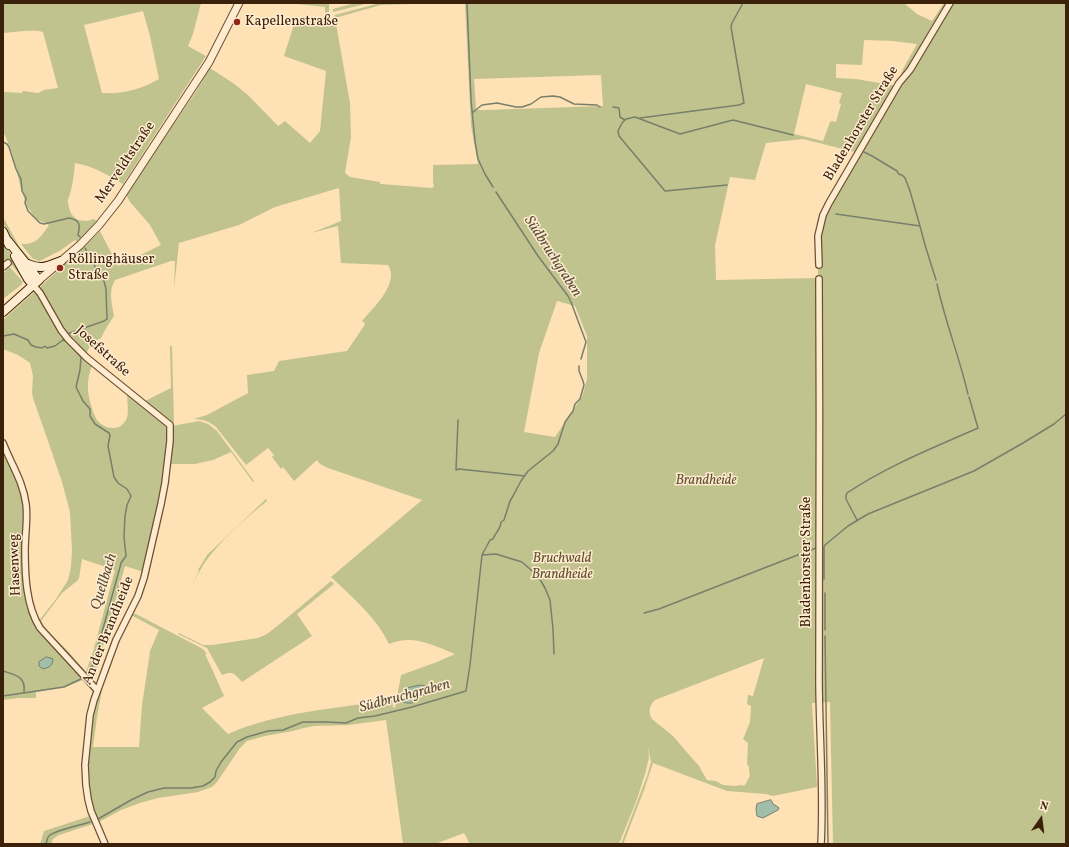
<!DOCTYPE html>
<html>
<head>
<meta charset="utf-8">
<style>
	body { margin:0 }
	#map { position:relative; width:1069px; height:847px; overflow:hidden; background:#ffe1b6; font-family:Vollkorn,serif }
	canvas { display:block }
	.frame { position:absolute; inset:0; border:4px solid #3b2109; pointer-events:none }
	.north { position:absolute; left:1021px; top:799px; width:40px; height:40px; -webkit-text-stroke:3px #ffecd0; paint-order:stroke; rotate:14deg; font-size:11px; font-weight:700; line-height:16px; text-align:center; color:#3b2109 }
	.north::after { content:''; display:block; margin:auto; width:14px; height:18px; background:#3b2109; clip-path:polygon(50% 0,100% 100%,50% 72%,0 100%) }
</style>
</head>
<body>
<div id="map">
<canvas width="1069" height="847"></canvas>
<div class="frame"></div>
<div class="north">N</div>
</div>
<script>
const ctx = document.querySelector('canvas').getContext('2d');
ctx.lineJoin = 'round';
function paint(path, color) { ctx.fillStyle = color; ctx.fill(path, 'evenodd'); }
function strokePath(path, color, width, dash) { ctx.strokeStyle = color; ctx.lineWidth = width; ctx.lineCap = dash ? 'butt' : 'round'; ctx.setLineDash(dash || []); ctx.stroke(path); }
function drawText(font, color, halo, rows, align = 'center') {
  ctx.font = font + ' Vollkorn,serif'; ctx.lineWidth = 3; ctx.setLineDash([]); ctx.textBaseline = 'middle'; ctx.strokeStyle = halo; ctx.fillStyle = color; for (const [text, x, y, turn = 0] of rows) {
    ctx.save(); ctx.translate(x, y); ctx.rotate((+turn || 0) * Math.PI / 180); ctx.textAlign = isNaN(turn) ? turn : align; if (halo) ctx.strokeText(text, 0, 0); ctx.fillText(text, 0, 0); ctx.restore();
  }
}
paint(new Path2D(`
	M 3,3 L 201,3 L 193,34 L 188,46 L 206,56 L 123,184 C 108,175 93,166 75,163 C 74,173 73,184 70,194 C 69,197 67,200 68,203 C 70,219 80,224 94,219 L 98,222 L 79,244 L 75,240 L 61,250 L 40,261 L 33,259 L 21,244 C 36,245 41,237 49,225 L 36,219 L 27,206 L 21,189 L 12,153 L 5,135 L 3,133 L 3,92 L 22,93 L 23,91 L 38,93 L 44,90 L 58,88 L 43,32 C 35,29 13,32 3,33 ZM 143,11 L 150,36 L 159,79 C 139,90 124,94 102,93 L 84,25 Z
	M 288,3 L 329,3 L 329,12 L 325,13 L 325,7 Z
	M 355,3 L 369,3 L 333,12 L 333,9 Z
	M 380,3 L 442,3 L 381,5 L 335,18 L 350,103 L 351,137 L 345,173 L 350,177 L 380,182 L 380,184 L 381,184 L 432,188 L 434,186 L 433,182 L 433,165 L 478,164 L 474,143 L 471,125 L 465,3 L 904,3 L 917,14 L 932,21 L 944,3 L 1066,3 L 1066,844 L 833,844 L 830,702 L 812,703 L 817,787 L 773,796 L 766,794 L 727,791 L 653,763 L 644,790 L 624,842 L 624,844 L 621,844 L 647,776 L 651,762 L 648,747 L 649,758 L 645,774 L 637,799 L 619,844 L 470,844 L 464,833 L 435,844 L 403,844 L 386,720 L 348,725 L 314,726 L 304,728 L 293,731 L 265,736 L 247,741 L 240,748 L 217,782 L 212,787 L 198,792 L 158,798 L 140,803 L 121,810 L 99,822 L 107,844 L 90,803 L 86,768 L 92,710 L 118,640 L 131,614 L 136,614 L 203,649 L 207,654 L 205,654 L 212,669 L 224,696 L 202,708 L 228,734 C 277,712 339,708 392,700 L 393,707 L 395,708 L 401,675 L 437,662 L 455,654 C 432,645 413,634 389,644 C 377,618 351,596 331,577 L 422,500 L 328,468 L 320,464 L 317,460 L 294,481 L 283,467 L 281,469 L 272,457 L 274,455 L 268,448 L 246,465 L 216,427 C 209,421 202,419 193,419 L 207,415 L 248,393 L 247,375 L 274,371 L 279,361 L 347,351 L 364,326 L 365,323 L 362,321 C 373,308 400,283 388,265 L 341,263 L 338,226 L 311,233 L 341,221 L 339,188 L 275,207 L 239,225 L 179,243 L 174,288 L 175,261 L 171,261 L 115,280 C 108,291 112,304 114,316 L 105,330 L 101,338 L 92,343 L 85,355 L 62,329 L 40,288 L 41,286 L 82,249 L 100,231 L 118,266 L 161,245 L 150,225 L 130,202 L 126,194 L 195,93 L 210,68 L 233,83 L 248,95 L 278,126 L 285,121 L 310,143 L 320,131 L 326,71 L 284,56 L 296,18 L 328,19 L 334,18 L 334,17 L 335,15 ZM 864,40 L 893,41 L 917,44 L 903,69 L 897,86 L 856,79 L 836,78 L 836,64 L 862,65 ZM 601,75 L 603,106 L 484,110 L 476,110 L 476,108 L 474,79 ZM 806,84 L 842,93 L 839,103 L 841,104 L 836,122 L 832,121 L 830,122 L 823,141 L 794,134 ZM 803,139 L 855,152 L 839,181 L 818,235 L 818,278 L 716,280 L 715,245 L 730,177 L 755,180 L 766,143 ZM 557,301 L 575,306 L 587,336 L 587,379 L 582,397 L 555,437 L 524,432 L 539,353 ZM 131,615 L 159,630 L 150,651 L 147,672 L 142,705 L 139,747 L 93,747 L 97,717 L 103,684 L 108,667 L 121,633 ZM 764,658 L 753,696 L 748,695 L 747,704 L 751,706 L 750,722 L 743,739 L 748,743 L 747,764 L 749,767 L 749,771 L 750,776 C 747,780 747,783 744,786 L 741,785 L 735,786 L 723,785 L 716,781 L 707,780 L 699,766 L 684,749 L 673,736 L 652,719 C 648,712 649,706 655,700 Z
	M 3,217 L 19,246 L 30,259 L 34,262 L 29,263 C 19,250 3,235 3,217 Z
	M 3,245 L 6,245 L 25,282 L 11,264 L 3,260 Z
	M 8,265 L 23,282 L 20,286 L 3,299 L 3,273 L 5,272 Z
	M 33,293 L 37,294 L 61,333 L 92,365 C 90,371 88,378 88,384 C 87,393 92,412 97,420 C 101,425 107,428 113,428 C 120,428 124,424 127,418 C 129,412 127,399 127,393 L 166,425 L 169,435 L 165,472 L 144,572 L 125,566 L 93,683 L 84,677 L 93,652 L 115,570 L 82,559 L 79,578 L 77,581 L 62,593 L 41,621 L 47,631 L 67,650 L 85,671 L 83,674 L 38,622 L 56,599 L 68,580 L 71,567 L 72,550 L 70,512 L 62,482 L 48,441 L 33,398 L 32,392 L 33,376 L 30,363 L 18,355 L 3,349 L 3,320 Z
	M 170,346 L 172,346 L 174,423 L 169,422 L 143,402 L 171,388 Z
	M 199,421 L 208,424 L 217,431 L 254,481 L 253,482 L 231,452 L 213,460 L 195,464 L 171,464 L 164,503 L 172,426 L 194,422 Z
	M 3,446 L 23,491 L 31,613 L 85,679 L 65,687 L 36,692 L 36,698 L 19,698 L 3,700 Z
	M 266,499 L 267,501 C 246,518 217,543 202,567 C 195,579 189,592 183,605 L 199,571 L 198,570 L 207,555 Z
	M 331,581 L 334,584 L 297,614 L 312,636 L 242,682 C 234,673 233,671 222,675 L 207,648 L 178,634 L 179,633 L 203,645 L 212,645 L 258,638 L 267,634 L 281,623 Z
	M 85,784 L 103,844 L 102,844 L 93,824 L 59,835 L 53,839 L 51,844 L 40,844 L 44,831 L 90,816 Z`), '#c0c38e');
const water = new Path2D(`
	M 47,657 L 53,659 L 52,664 L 49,667 L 43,669 L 39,666 L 39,662 Z
	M 421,685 L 429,687 L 430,690 C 425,697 423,694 417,698 C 415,699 414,701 412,703 L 407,703 L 403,702 L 408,688 Z
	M 771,800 L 773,804 L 778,807 L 779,808 L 778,810 L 763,818 L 757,816 L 756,809 L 757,804 Z`);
paint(water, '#a1beab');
strokePath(water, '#787f6a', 1);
strokePath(new Path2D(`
	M 467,3 L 471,100 L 475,141 L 478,159 L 485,174 L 493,187
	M 613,107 L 619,108 L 620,117 L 625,120
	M 472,113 L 482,105 L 497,103 L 516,107 L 522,107 L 531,104 L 541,97 L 553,96 L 560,97 L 574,104 L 597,105 L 600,107
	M 640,118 L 739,105 L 744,103 L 731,27 L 732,23 L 743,3
	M 3,142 L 7,144 L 9,147 L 16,169 L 21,179 L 22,191 L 26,198 L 25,203 L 28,211 L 40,223 L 44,224 L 69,218 C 81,220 80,226 78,235 L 80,237
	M 864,152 L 872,156 L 897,171 C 898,174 899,175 902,175 L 905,178 L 910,191 L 920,226
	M 727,185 L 665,191 L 619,136 L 618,131 L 622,123 L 626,119 L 635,117 L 680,134 L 733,120 L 793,135
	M 496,192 L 538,256 L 568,296 L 571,302 L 586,342 L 581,359
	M 836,214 L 920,226 L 925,245 L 936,280
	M 937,284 C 945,321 959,356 968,394
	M 67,334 L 104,321 L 107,319 L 106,289 L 103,277 L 101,273 L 98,272 L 85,248
	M 3,336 L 14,334 L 28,340 L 31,345 L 36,347 L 42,348 L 45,346 L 47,348 L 55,346 L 63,340
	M 64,337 L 63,340 L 66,341 L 81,357 L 80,370 L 76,387 L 83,401 L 90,409 L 90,416 L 95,424 L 109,433 L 110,435 L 108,446 L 114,477 L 118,483 L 127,489 L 131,496 L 127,505 L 125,516 L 124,537 L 126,556 L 121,563 L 120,567 L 93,665 L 85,675
	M 458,420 L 456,470 L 459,469 L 525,476
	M 3,518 L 3,520
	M 857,520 L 846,499 L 846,496 L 847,493 C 887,466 933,448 978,428 L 969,397
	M 482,555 L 496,554 L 522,562 L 538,576 L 545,588 L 550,600 L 553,629 L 554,654
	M 824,579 L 824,547 L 825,545 L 848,526 L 868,514 L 974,471 L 1023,443 L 1054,424 L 1066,414
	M 644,613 L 659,609 L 777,563 L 816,548
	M 825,630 L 825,593
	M 825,636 L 828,844
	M 3,671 C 15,675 26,676 24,692
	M 3,696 L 64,687 L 83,678
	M 98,819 L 131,800 L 148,792 L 164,788 L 191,788 L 203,786 L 210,782 L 215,777 L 216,771 L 221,762 L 237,742 L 247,737 L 268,731 L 283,730 L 303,722 L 327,722 L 346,723 L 358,718 L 375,716 L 412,707 L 466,691 L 470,665 L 482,555 L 490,540 L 493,539 C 495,533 501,529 501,522 L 504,520 L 510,501 L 513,496 L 521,481 L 528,471 L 553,451 L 558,444 L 565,422 L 573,411 L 575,404 L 580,399 L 584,385 L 583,381 L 579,371 L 579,366
	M 46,844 C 47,841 47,837 50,835 C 57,830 81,825 90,822`), '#787f6a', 1.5);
const minor = new Path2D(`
	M 819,265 L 818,236 L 823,215 L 829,203 L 899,83 L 910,70 L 950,3
	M 3,267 L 8,263
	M 819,279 C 820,412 819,545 819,678 C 819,733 824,789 821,844
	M 33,285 L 40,293 L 61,330 L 68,339 L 87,358 L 170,425 L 170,441 L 165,483 L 161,504 L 144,578 L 138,596 L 116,640 L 94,700 L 90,715 L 85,765 L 86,785 L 88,799 L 91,811 L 105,844
	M 3,443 C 11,464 23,481 26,504 C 28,519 25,534 25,550 C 25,575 26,606 40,628 L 97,690`);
const tertiary = new Path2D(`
	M 39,280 L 80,245 L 99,225 L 118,201 L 209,62 L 239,3`);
const secondary = new Path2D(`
	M 3,232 L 9,245
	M 15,256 L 28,279 L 33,285
	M 28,264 C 42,270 47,266 61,261
	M 3,312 L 39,280 L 8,241`);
strokePath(minor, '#6c5134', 8);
strokePath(tertiary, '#6c5134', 9);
strokePath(secondary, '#3b2109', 10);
strokePath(minor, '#ffecd0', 5.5);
strokePath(tertiary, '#ffecd0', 7);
strokePath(secondary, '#ffecd0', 8);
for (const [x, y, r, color] of [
	[237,22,4,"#8f2418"],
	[60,268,4,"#8f2418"]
]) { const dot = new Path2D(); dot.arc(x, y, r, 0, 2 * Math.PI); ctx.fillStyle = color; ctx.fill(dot); strokePath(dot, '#ffecd0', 1.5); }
drawText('14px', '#3b2109', '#ffecd0', [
	["Kapellenstraße",245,22],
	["Röllinghäuser",68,260],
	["Straße",68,276]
], 'left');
drawText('14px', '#3b2109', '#ffecd0', [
	["Bladenhorster Straße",862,124,-59],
	["Merveldtstraße",126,163,-56],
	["Josefstraße",102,352,42],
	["Bladenhorster Straße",807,562,-90],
	["Hasenweg",16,565,-92],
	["An der Brandheide",109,631,-68]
]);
drawText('italic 14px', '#635231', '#ffecd0', [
	["Brandheide",706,481],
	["Bruchwald",562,559],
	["Brandheide",562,575]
]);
drawText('italic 15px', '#5a503a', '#ffecd0', [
	["Südbruchgraben",552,257,57],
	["Quellbach",105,582,-73],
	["Südbruchgraben",405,697,-15]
]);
</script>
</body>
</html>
